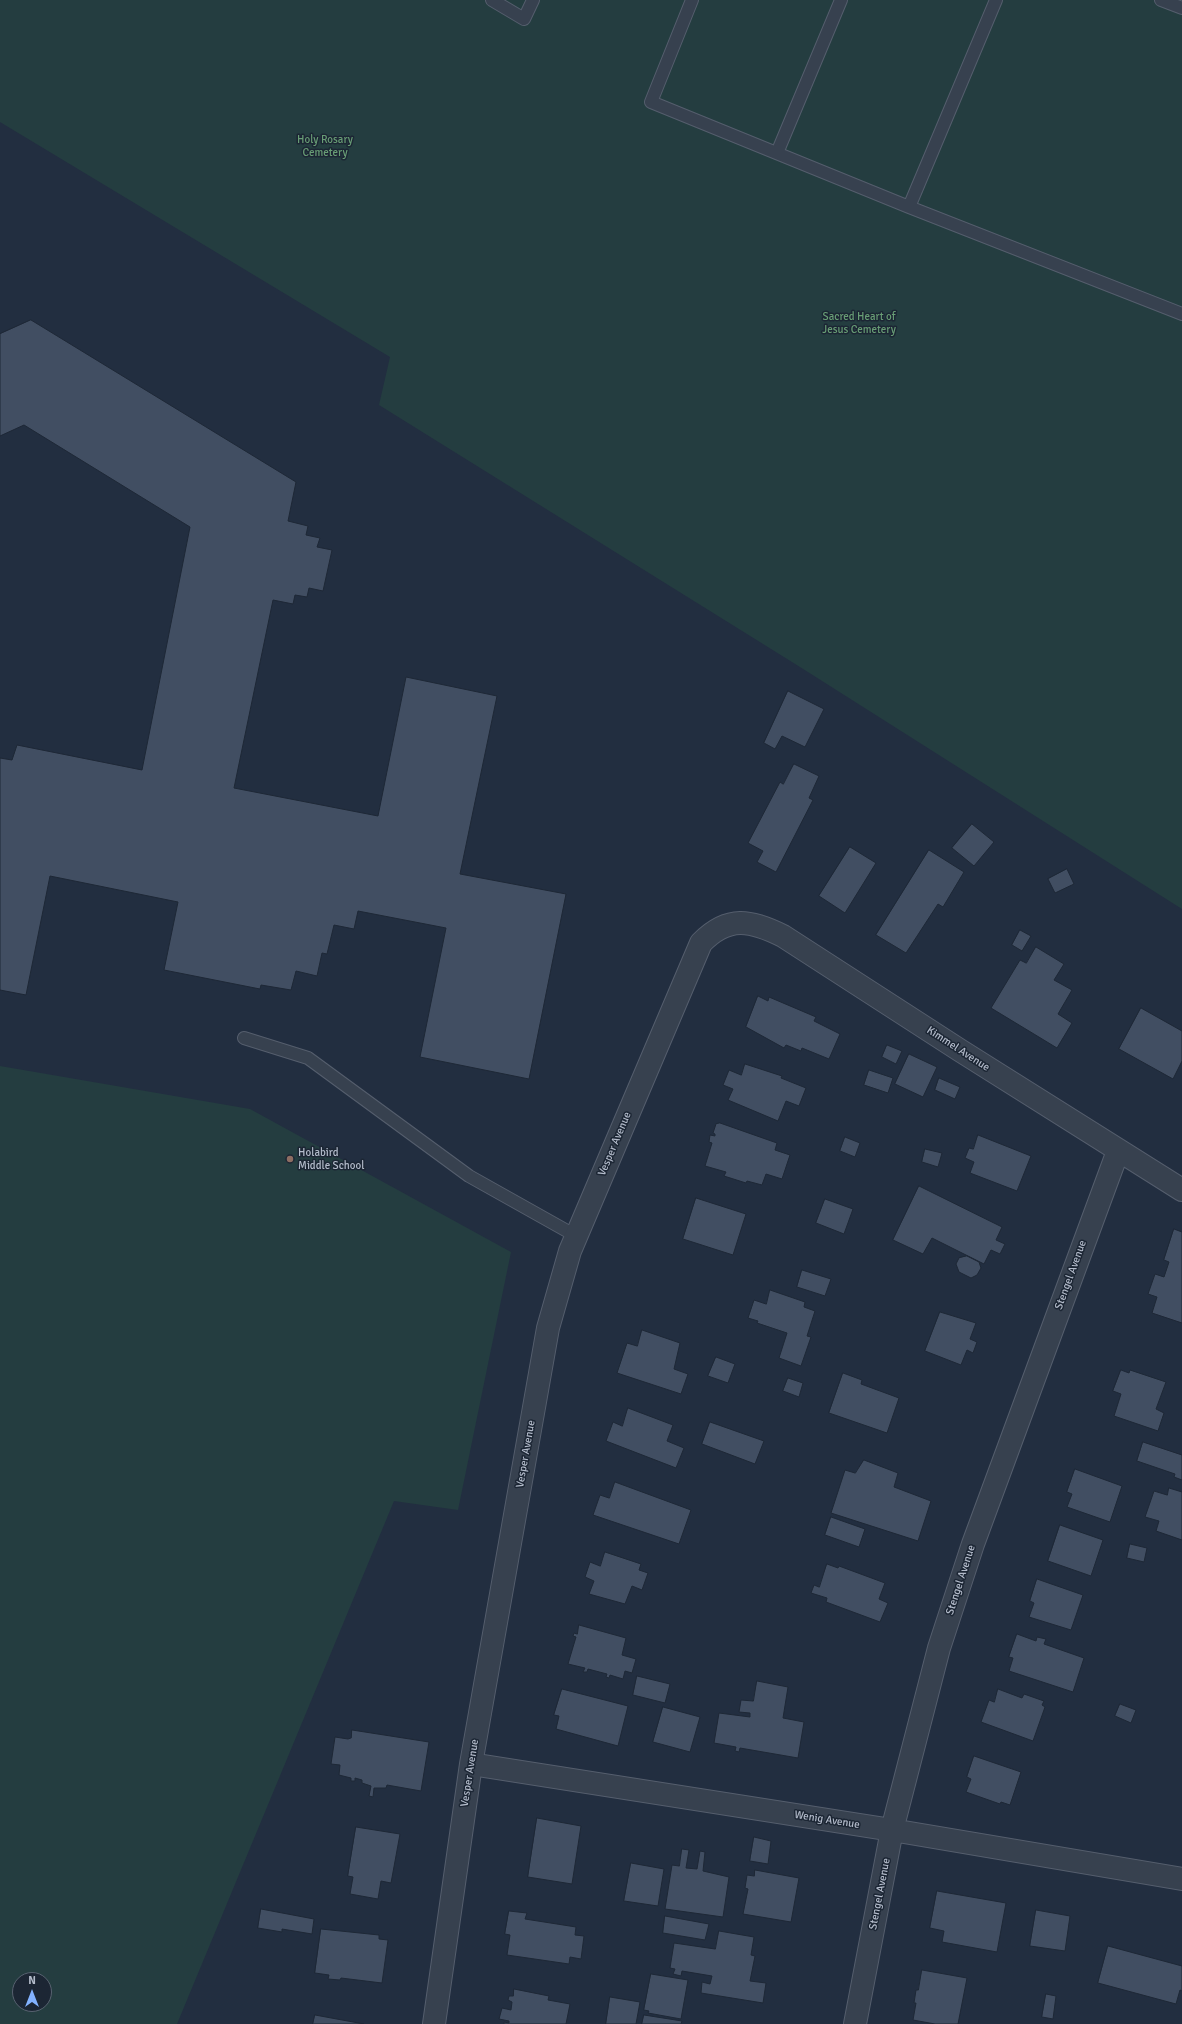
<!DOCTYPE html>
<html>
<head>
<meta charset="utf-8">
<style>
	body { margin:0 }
	#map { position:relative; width:1182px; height:2024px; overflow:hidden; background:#222e40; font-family:Signika,sans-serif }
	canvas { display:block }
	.north { position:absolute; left:12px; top:1972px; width:40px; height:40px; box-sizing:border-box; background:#1c2634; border:1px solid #586270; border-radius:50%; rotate:0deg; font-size:11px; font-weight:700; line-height:16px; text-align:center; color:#b3bbca }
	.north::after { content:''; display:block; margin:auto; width:14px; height:18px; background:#83b2ff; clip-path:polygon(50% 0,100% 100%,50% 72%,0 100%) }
</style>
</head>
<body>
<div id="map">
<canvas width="1182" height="2024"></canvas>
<div class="north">N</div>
</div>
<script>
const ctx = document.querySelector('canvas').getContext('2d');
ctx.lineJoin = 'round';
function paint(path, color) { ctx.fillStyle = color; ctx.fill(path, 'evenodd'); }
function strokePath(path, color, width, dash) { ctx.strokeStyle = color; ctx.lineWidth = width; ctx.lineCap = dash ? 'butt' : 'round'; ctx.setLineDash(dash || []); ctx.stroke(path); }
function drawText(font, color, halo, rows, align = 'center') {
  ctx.font = font + ' Signika,sans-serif'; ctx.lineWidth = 3; ctx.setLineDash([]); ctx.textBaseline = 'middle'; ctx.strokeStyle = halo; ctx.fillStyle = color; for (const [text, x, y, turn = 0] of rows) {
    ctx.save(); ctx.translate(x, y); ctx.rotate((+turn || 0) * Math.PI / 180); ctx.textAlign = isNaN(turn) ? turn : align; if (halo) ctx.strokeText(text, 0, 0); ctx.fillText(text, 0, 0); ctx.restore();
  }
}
paint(new Path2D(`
	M 0,0 L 1182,0 L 1182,909 L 800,667 L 379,405 L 390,357 L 0,122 Z
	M 0,1066 L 250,1109 L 511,1252 L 458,1510 L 394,1501 L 177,2024 L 0,2024 ZM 20,1980 L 44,1980 L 44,2004 L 20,2004 Z`), '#243d40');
const building = new Path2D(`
	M 31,320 L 296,482 L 288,521 L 308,526 L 306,535 L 320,538 L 317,547 L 332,550 L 323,591 L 309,588 L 307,597 L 295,595 L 293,604 L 273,600 L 234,788 L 378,816 L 406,677 L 497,696 L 460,874 L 566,894 L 529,1079 L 420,1057 L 446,928 L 358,911 L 354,929 L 334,925 L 327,954 L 322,953 L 317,976 L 296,971 L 291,990 L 261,985 L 260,989 L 164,970 L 178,902 L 50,876 L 26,995 L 0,990 L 0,758 L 12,760 L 17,745 L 142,770 L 190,527 L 24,425 L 0,436 L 0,334 Z
	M 788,691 L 824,709 L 805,747 L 782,736 L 775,749 L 764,743 Z
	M 794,764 L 819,776 L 809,798 L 813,800 L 776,872 L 757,862 L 763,851 L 748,843 L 780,782 L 783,784 Z
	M 972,824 L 994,842 L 974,866 L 952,848 Z
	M 850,847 L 876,863 L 845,913 L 819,896 Z
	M 929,850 L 964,872 L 943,907 L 938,904 L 906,953 L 876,935 Z
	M 1067,869 L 1074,884 L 1055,893 L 1048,879 Z
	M 1020,930 L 1031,936 L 1022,951 L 1012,945 Z
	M 1036,947 L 1064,964 L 1054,980 L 1072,990 L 1058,1014 L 1072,1023 L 1057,1048 L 991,1008 L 1020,960 L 1026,963 Z
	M 758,996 L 768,1001 L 769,997 L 816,1017 L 814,1021 L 840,1034 L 829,1059 L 802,1048 L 801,1051 L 786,1045 L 784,1048 L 746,1027 Z
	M 1141,1008 L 1182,1031 L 1182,1061 L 1173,1079 L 1119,1049 Z
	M 887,1045 L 902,1051 L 896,1064 L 882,1057 Z
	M 909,1054 L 937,1067 L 923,1097 L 895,1084 Z
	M 745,1064 L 782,1076 L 781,1078 L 806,1088 L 799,1106 L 786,1101 L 778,1121 L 728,1100 L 733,1089 L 723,1085 L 729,1070 L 741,1075 Z
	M 869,1070 L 893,1078 L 888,1093 L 864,1085 Z
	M 939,1078 L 960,1087 L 955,1099 L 935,1090 Z
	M 720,1123 L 777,1143 L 775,1150 L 790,1155 L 782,1179 L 766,1174 L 762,1185 L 747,1181 L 746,1183 L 724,1176 L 726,1172 L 705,1166 L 712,1143 L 709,1142 L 710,1135 L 715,1136 L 715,1134 L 713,1133 L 716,1124 Z
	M 978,1135 L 1031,1156 L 1017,1191 L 970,1173 L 974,1162 L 965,1158 L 969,1148 L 973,1149 Z
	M 845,1137 L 860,1143 L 855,1157 L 840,1151 Z
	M 925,1149 L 942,1153 L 938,1167 L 922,1162 Z
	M 919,1186 L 1002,1227 L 996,1240 L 1005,1244 L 1000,1254 L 991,1250 L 984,1264 L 932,1238 L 923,1254 L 893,1240 Z
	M 696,1198 L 746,1214 L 733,1255 L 683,1239 Z
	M 825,1199 L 853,1209 L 844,1234 L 816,1223 Z
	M 1174,1229 L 1182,1232 L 1182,1323 L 1152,1313 L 1157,1297 L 1148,1294 L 1155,1274 L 1164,1277 L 1169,1262 L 1164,1260 Z
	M 967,1256 L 979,1262 L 981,1268 L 977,1275 L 971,1278 L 959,1272 L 956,1264 L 959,1258 Z
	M 802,1270 L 831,1279 L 825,1296 L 797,1287 Z
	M 770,1290 L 805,1302 L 804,1307 L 815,1311 L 807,1336 L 811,1337 L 801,1366 L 779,1358 L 787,1333 L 757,1323 L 758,1321 L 748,1318 L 754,1300 L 766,1304 Z
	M 940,1312 L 976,1323 L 970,1339 L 977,1342 L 973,1353 L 967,1350 L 961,1365 L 925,1351 Z
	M 642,1330 L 680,1343 L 674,1369 L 688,1374 L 681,1394 L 617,1373 L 627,1343 L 637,1346 Z
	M 716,1357 L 735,1364 L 728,1383 L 708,1376 Z
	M 1121,1370 L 1129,1373 L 1130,1370 L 1166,1382 L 1156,1409 L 1164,1413 L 1158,1431 L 1114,1416 L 1121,1394 L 1113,1391 Z
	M 843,1373 L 862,1380 L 861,1384 L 899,1398 L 887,1433 L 829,1413 Z
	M 788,1378 L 803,1383 L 799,1397 L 783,1391 Z
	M 628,1408 L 673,1425 L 667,1441 L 684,1448 L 676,1468 L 606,1441 L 613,1422 L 622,1426 Z
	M 710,1422 L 764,1441 L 755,1464 L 702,1444 Z
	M 1143,1442 L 1182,1455 L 1182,1480 L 1174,1477 L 1175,1474 L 1137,1461 Z
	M 864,1460 L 898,1473 L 894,1487 L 931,1501 L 918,1541 L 831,1513 L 845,1470 L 855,1473 Z
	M 1075,1469 L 1122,1486 L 1110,1522 L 1067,1507 L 1072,1494 L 1067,1492 Z
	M 615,1482 L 691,1510 L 679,1544 L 593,1515 L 600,1495 L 609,1498 Z
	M 1169,1488 L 1182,1492 L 1182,1540 L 1156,1531 L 1159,1521 L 1145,1517 L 1154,1491 L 1167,1495 Z
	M 831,1517 L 865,1529 L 859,1547 L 825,1535 Z
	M 1060,1525 L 1103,1540 L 1091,1576 L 1048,1561 Z
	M 1130,1544 L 1147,1548 L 1144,1562 L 1127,1558 Z
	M 605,1552 L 641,1564 L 639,1570 L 648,1573 L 642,1590 L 632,1586 L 625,1604 L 589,1594 L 594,1581 L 585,1577 L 590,1562 L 600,1566 Z
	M 827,1564 L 838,1568 L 839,1566 L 885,1583 L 879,1599 L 888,1603 L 880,1622 L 826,1602 L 827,1598 L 811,1593 L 814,1585 L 819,1587 Z
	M 1037,1579 L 1083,1595 L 1071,1630 L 1029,1617 L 1034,1603 L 1030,1601 Z
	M 579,1625 L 626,1638 L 622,1655 L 636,1659 L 632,1673 L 625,1671 L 623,1679 L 610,1675 L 609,1678 L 606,1677 L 607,1674 L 588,1669 L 587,1672 L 583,1672 L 585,1668 L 568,1664 L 576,1637 L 573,1636 L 574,1633 L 577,1634 Z
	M 1017,1634 L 1036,1641 L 1037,1637 L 1046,1639 L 1044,1644 L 1084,1658 L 1073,1692 L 1009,1671 L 1013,1658 L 1009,1657 Z
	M 637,1676 L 670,1684 L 665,1703 L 633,1695 Z
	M 757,1681 L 788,1687 L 783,1718 L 804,1722 L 798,1758 L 740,1748 L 739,1752 L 735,1751 L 736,1747 L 714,1743 L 719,1713 L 750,1717 L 750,1713 L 739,1712 L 741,1700 L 753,1701 Z
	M 562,1689 L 628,1706 L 618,1746 L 556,1729 L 559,1716 L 554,1715 Z
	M 998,1689 L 1022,1698 L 1024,1694 L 1044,1701 L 1042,1705 L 1045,1707 L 1033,1741 L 981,1722 L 989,1700 L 994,1702 Z
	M 1120,1704 L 1136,1710 L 1131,1723 L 1115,1716 Z
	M 663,1707 L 700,1717 L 690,1752 L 653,1742 Z
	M 352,1730 L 429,1742 L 421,1791 L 387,1785 L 386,1788 L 374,1788 L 373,1797 L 369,1796 L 371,1786 L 362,1783 L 362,1780 L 355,1778 L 355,1781 L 351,1781 L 351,1778 L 339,1775 L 340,1765 L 331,1764 L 335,1737 L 348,1739 L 351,1738 Z
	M 974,1756 L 1021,1772 L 1010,1805 L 1001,1802 L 1000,1804 L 966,1792 L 971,1779 L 967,1777 Z
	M 537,1818 L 581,1826 L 572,1884 L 528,1877 Z
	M 356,1827 L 400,1834 L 391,1883 L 381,1881 L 378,1899 L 350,1894 L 353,1877 L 348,1876 Z
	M 754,1837 L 771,1841 L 768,1864 L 750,1861 Z
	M 682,1849 L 689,1850 L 686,1868 L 697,1869 L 700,1851 L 705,1852 L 703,1871 L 729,1877 L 723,1917 L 665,1909 L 672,1865 L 679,1866 Z
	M 631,1863 L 664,1869 L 658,1906 L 624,1901 Z
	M 755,1870 L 799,1878 L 791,1922 L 743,1914 L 748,1889 L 745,1888 L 747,1875 L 754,1876 Z
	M 937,1891 L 1006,1903 L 997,1952 L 942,1942 L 944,1931 L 930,1928 Z
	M 261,1909 L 314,1919 L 312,1934 L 282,1929 L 282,1932 L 258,1928 Z
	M 1036,1910 L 1070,1916 L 1065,1951 L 1030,1946 Z
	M 509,1911 L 527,1913 L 525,1919 L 576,1927 L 575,1935 L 584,1936 L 581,1959 L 570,1957 L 569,1964 L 507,1955 L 510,1935 L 505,1934 Z
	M 665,1916 L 709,1924 L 705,1940 L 663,1933 Z
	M 321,1929 L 379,1935 L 379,1939 L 388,1940 L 382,1983 L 341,1978 L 340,1980 L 328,1979 L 329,1975 L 315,1973 Z
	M 719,1931 L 754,1937 L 751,1955 L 755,1956 L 750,1981 L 766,1983 L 763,2003 L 701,1993 L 702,1982 L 710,1984 L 712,1976 L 682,1971 L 681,1976 L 673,1974 L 675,1969 L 670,1968 L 674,1943 L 715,1949 Z
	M 1108,1946 L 1182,1966 L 1182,1991 L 1180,1990 L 1176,2004 L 1098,1983 Z
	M 922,1970 L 967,1978 L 958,2024 L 935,2024 L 913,2020 L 916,2003 L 914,2003 L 916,1990 L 918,1990 Z
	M 651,1974 L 688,1980 L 681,2019 L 648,2013 L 649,2011 L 644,2010 Z
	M 514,1989 L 549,1996 L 548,2000 L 570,2004 L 566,2024 L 504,2024 L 504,2022 L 509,2023 L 509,2021 L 499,2019 L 502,2008 L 511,2010 L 512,2002 L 508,2000 L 509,1996 L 513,1996 Z
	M 1046,1994 L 1056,1996 L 1053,2019 L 1042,2017 Z
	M 610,1997 L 640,2002 L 636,2024 L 606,2024 Z
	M 315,2015 L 364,2024 L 313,2024 Z
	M 644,2015 L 682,2021 L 681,2024 L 642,2024 Z`);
paint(building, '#414e62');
strokePath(building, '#1e2836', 1);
const lane = new Path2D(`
	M 492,0 L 524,19 L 533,0
	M 692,0 L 651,102 L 909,207 L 1182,314
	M 1161,0 L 1182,8
	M 777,153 L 841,0
	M 909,207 L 996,0
	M 244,1038 L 308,1058 L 469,1176 L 576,1236`);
const street = new Path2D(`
	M 471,1764 L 892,1830 L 1182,1879
	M 434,2024 L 471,1764 L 548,1328 L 570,1251 L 701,943 C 728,915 751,920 783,936 L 961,1051 L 1182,1190
	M 855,2024 L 892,1830 L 939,1648 L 973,1544 L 1118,1151`);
strokePath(lane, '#555e6d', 14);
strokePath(street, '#555e6d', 24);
strokePath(lane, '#37414f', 12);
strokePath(street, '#37414f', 22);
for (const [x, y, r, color] of [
	[290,1159,4,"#8d6e63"]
]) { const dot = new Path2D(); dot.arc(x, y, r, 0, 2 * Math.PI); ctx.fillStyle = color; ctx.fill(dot); strokePath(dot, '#1c2634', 1.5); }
drawText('11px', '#689d75', '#1c2634', [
	["Holy Rosary",325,140],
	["Cemetery",325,153],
	["Sacred Heart of",859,317],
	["Jesus Cemetery",859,330]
]);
drawText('11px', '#b3bbca', '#1c2634', [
	["Kimmel Avenue",958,1049,33],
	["Vesper Avenue",615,1144,-67],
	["Stengel Avenue",1071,1275,-70],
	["Vesper Avenue",526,1454,-80],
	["Stengel Avenue",961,1580,-72],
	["Vesper Avenue",470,1773,-81],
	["Wenig Avenue",827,1820,9],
	["Stengel Avenue",880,1894,-79]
]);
drawText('11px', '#b3bbca', '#1c2634', [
	["Holabird",298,1153],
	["Middle School",298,1166]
], 'left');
</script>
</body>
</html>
